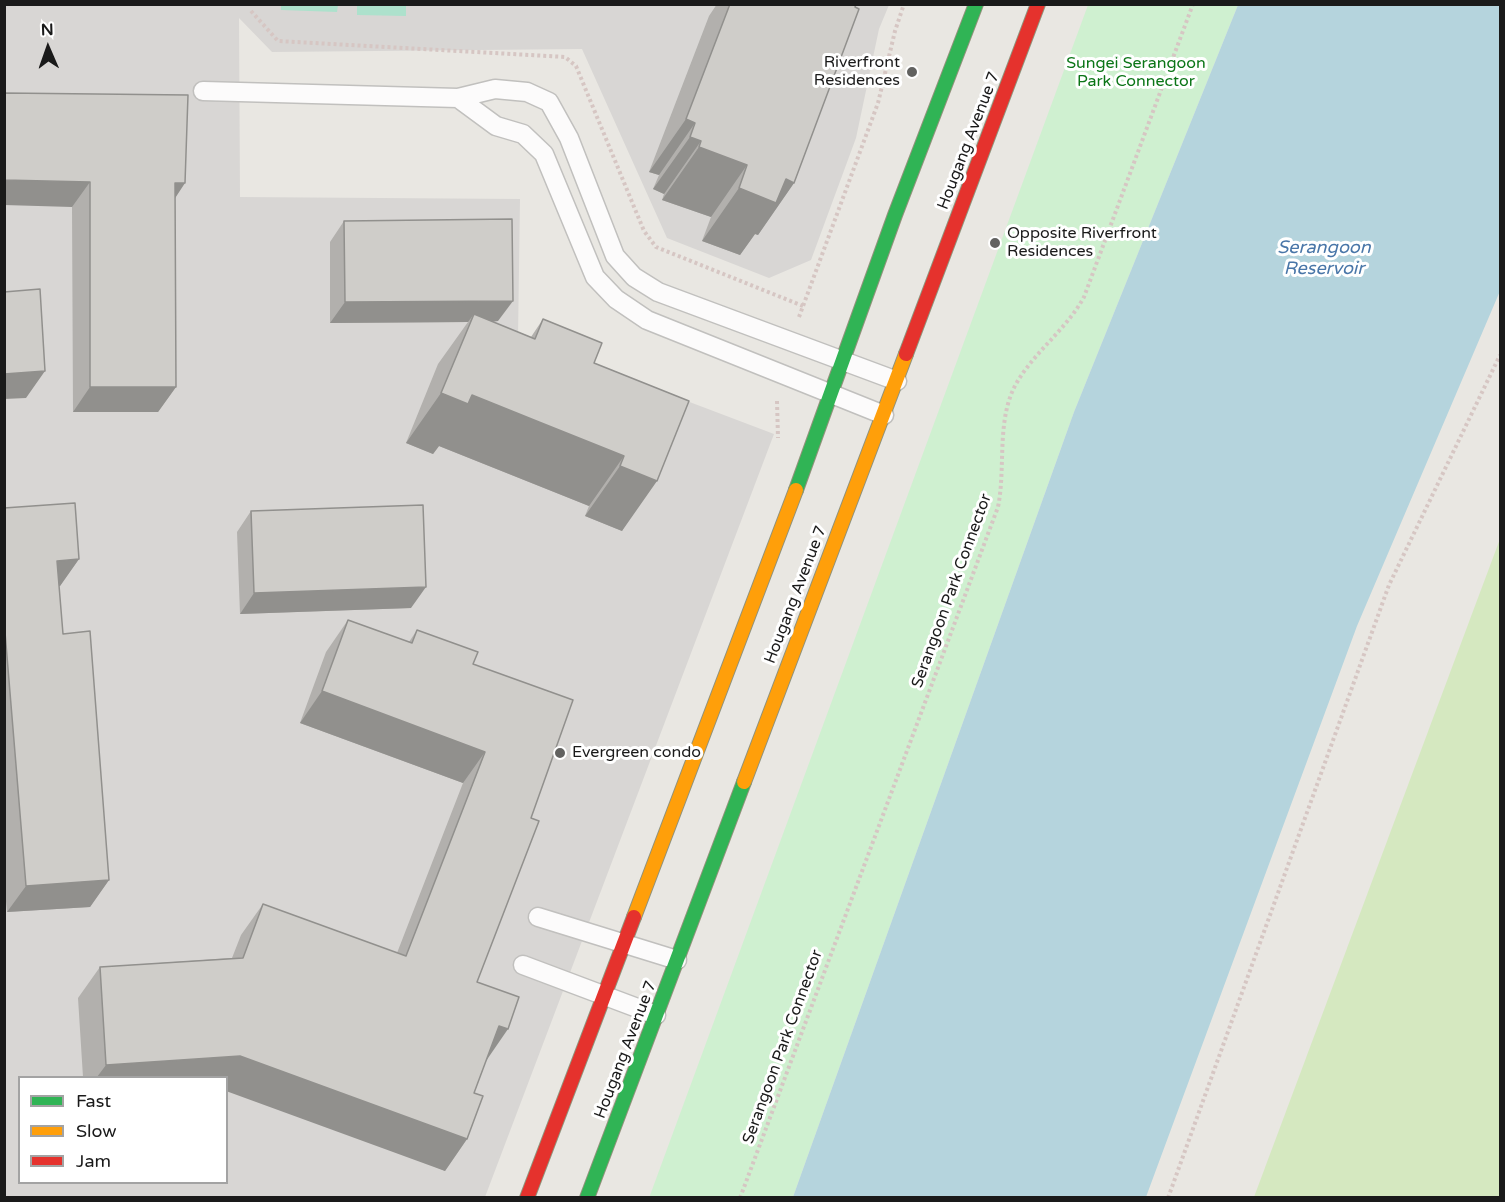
<!DOCTYPE html>
<html>
<head>
<meta charset="utf-8">
<style>
	body { margin:0 }
	#map { position:relative; width:1505px; height:1202px; overflow:hidden; background:#e9e7e2; font-family:"Varela Round",sans-serif }
	canvas { display:block }
	.frame { position:absolute; inset:0; border:6px solid #1a1a1a; pointer-events:none }
	.legend { position:absolute; left:18px; top:1076px; width:210px; height:108px; box-sizing:border-box; background:#fff; border:2px solid #a3a3a3; margin:0; padding:8px 10px; list-style:none; font-size:18px; color:#1a1a1a }
	.legend li { display:flex; align-items:center; gap:12px; height:30px }
	.legend b { width:30px; border:2px solid #a3a3a3 }
	.north { position:absolute; left:18px; top:18px; width:60px; height:60px; -webkit-text-stroke:4px #fff; paint-order:stroke; rotate:358deg; font-size:16px; font-weight:700; line-height:24px; text-align:center; color:#1a1a1a }
	.north::after { content:''; display:block; margin:auto; width:21px; height:27px; background:#1a1a1a; clip-path:polygon(50% 0,100% 100%,50% 72%,0 100%) }
</style>
</head>
<body>
<div id="map">
<canvas width="1505" height="1202"></canvas>
<div class="frame"></div>
<ul class="legend">
<li><b style="height:8px;background:#30b455"></b>Fast</li>
<li><b style="height:8px;background:#ff9f0a"></b>Slow</li>
<li><b style="height:8px;background:#e5322d"></b>Jam</li>
</ul>
<div class="north">N</div>
</div>
<script>
const ctx = document.querySelector('canvas').getContext('2d');
ctx.lineJoin = 'round';
function paint(path, color) { ctx.fillStyle = color; ctx.fill(path, 'evenodd'); }
function strokePath(path, color, width, dash) { ctx.strokeStyle = color; ctx.lineWidth = width; ctx.lineCap = dash ? 'butt' : 'round'; ctx.setLineDash(dash || []); ctx.stroke(path); }
function drawText(font, color, halo, rows, align = 'center') {
  ctx.font = font + ' "Varela Round",sans-serif'; ctx.lineWidth = 6; ctx.setLineDash([]); ctx.textBaseline = 'middle'; ctx.strokeStyle = halo; ctx.fillStyle = color; for (const [text, x, y, turn = 0] of rows) {
    ctx.save(); ctx.translate(x, y); ctx.rotate((+turn || 0) * Math.PI / 180); ctx.textAlign = isNaN(turn) ? turn : align; if (halo) ctx.strokeText(text, 0, 0); ctx.fillText(text, 0, 0); ctx.restore();
  }
}
paint(new Path2D(`
	M 5,5 L 889,5 L 879,29 L 856,138 L 811,260 L 769,278 L 667,238 L 582,49 L 272,52 L 239,18 L 240,197 L 520,199 L 518,337 L 774,434 L 485,1197 L 5,1198 ZM 20,1078 L 226,1078 L 226,1182 L 20,1182 Z`), '#d8d6d4');
paint(new Path2D(`
	M 1500,539 L 1500,1197 L 1254,1197 Z`), '#d5e8c0');
paint(new Path2D(`
	M 1088,5 L 1238,5 L 1074,412 L 793,1197 L 649,1198 Z`), '#cff0d0');
paint(new Path2D(`
	M 281,5 L 338,5 L 337,12 L 281,10 Z
	M 357,5 L 406,5 L 406,16 L 357,15 Z`), '#ade1cc');
paint(new Path2D(`
	M 1238,5 L 1500,5 L 1500,291 L 1357,626 L 1146,1197 L 793,1197 L 1074,412 Z`), '#b5d4dd');
const lane = new Path2D(`
	M 203,91 L 458,98 L 495,89 L 527,92 L 549,102 L 569,138 L 615,256 L 634,277 L 658,292 L 897,381
	M 458,98 L 496,126 L 523,134 L 544,154 L 595,277 L 616,299 L 647,320 L 884,415
	M 538,917 L 677,960
	M 523,965 L 656,1015`);
const fast = new Path2D(`
	M 796,490 L 895,215 L 976,4
	M 587,1198 L 744,782`);
const slow = new Path2D(`
	M 744,782 L 906,354
	M 634,917 L 796,490`);
const jam = new Path2D(`
	M 906,354 L 1038,4
	M 527,1198 L 634,917`);
strokePath(lane, '#c1c0be', 21);
strokePath(fast, '#90927b', 16);
strokePath(slow, '#90927b', 16);
strokePath(jam, '#90927b', 16);
strokePath(new Path2D(`
	M 251,11 L 278,41 L 565,57 L 576,66 L 644,231 L 656,247 L 803,306
	M 799,317 L 878,103 L 895,31 L 904,4
	M 777,401 L 778,438
	M 740,1198 L 998,507 C 1006,468 996,420 1016,384 C 1034,352 1066,330 1084,297 L 1193,4
	M 1168,1198 L 1389,585 L 1500,355`), '#d6c6c3', 4, [3, 3]);
strokePath(lane, '#fcfbfb', 18);
strokePath(fast, '#30b455', 14);
strokePath(slow, '#ff9f0a', 14);
strokePath(jam, '#e5322d', 14);
paint(new Path2D(`
	M 717,4 L 856,4 L 794,183 L 758,235 L 755,234 L 740,255 L 702,241 L 711,217 L 662,200 L 664,194 L 653,189 L 659,175 L 649,172 L 709,16 Z
	M 4,93 L 175,198 L 176,387 L 158,412 L 73,412 L 72,207 Z
	M 344,221 L 498,321 L 493,322 L 531,337 L 543,319 L 594,363 L 689,401 L 622,531 L 585,516 L 589,506 L 439,446 L 433,454 L 406,443 L 438,364 L 468,322 L 330,323 L 330,242 Z
	M 4,508 L 79,559 L 60,586 L 59,586 L 63,634 L 109,880 L 90,907 L 7,912 L 4,881 Z
	M 251,511 L 411,608 L 240,614 L 237,532 Z
	M 348,620 L 409,642 L 417,630 L 473,664 L 531,818 L 477,982 L 487,1058 L 474,1093 L 467,1139 L 445,1171 L 226,1077 L 83,1077 L 78,998 L 100,967 L 232,958 L 241,935 L 263,904 L 397,953 L 463,783 L 300,723 L 326,652 Z`), '#b2b0ad');
paint(new Path2D(`
	M 686,119 L 695,123 L 659,175 L 649,172 Z
	M 690,137 L 701,141 L 664,194 L 653,189 Z
	M 699,147 L 747,165 L 711,217 L 662,200 Z
	M 786,179 L 794,183 L 758,235 L 755,234 L 740,255 L 702,241 L 739,188 Z
	M 4,180 L 90,182 L 72,207 L 4,205 Z
	M 175,183 L 185,183 L 168,209 Z
	M 513,301 L 498,321 L 470,322 L 474,314 L 468,322 L 330,323 L 345,302 Z
	M 45,371 L 26,398 L 4,399 L 4,374 Z
	M 90,387 L 176,387 L 158,412 L 73,412 Z
	M 441,393 L 472,395 L 624,456 L 589,506 L 439,446 L 433,454 L 406,443 Z
	M 620,466 L 657,481 L 622,531 L 585,516 Z
	M 79,559 L 60,586 L 38,587 L 57,561 Z
	M 426,587 L 411,608 L 240,614 L 254,593 Z
	M 322,691 L 485,752 L 463,783 L 300,723 Z
	M 109,880 L 90,907 L 7,912 L 26,886 Z
	M 499,1026 L 508,1029 L 486,1061 Z
	M 240,1056 L 467,1139 L 445,1171 L 226,1091 L 226,1077 L 97,1077 L 106,1065 Z`), '#91908d');
const building = new Path2D(`
	M 730,4 L 856,4 L 855,7 L 859,9 L 794,183 L 786,179 L 776,203 L 739,188 L 747,165 L 699,147 L 701,141 L 690,137 L 695,123 L 686,119 Z
	M 4,93 L 188,95 L 185,183 L 175,183 L 176,387 L 90,387 L 90,182 L 4,180 Z
	M 512,219 L 513,301 L 345,302 L 344,221 Z
	M 40,289 L 45,371 L 4,374 L 4,292 Z
	M 474,314 L 535,339 L 543,319 L 602,343 L 594,363 L 689,401 L 657,481 L 620,466 L 624,456 L 539,422 L 472,395 L 468,404 L 441,393 Z
	M 75,503 L 79,559 L 57,561 L 63,634 L 90,631 L 109,880 L 26,886 L 4,620 L 4,508 Z
	M 423,505 L 426,587 L 254,593 L 251,511 Z
	M 348,620 L 412,643 L 417,630 L 478,652 L 473,664 L 573,700 L 531,818 L 539,821 L 477,982 L 519,997 L 508,1029 L 499,1026 L 474,1093 L 483,1096 L 467,1139 L 240,1056 L 106,1065 L 100,967 L 243,958 L 263,904 L 406,956 L 485,752 L 322,691 Z`);
paint(building, '#cfcdc9');
strokePath(building, '#91908d', 1.5);
for (const [x, y, r, color] of [
	[912,72,6,"#626260"],
	[995,243,6,"#626260"],
	[560,753,6,"#626260"]
]) { const dot = new Path2D(); dot.arc(x, y, r, 0, 2 * Math.PI); ctx.fillStyle = color; ctx.fill(dot); strokePath(dot, '#fff', 2); }
drawText('16px', '#1a1a1a', '#fff', [
	["Riverfront",900,63,"right"],
	["Residences",900,81,"right"],
	["Opposite Riverfront",1007,234],
	["Residences",1007,252],
	["Evergreen condo",572,753]
], 'left');
drawText('16px', '#0b7517', '#fff', [
	["Sungei Serangoon",1136,64],
	["Park Connector",1136,82]
]);
drawText('16px', '#1a1a1a', '#fff', [
	["Hougang Avenue 7",969,141,-69],
	["Serangoon Park Connector",952,591,-70],
	["Hougang Avenue 7",796,595,-69],
	["Serangoon Park Connector",783,1047,-70],
	["Hougang Avenue 7",626,1050,-69]
]);
drawText('italic 18px', '#4976a8', '#fff', [
	["Serangoon",1324,248],
	["Reservoir",1324,269]
]);
</script>
</body>
</html>
